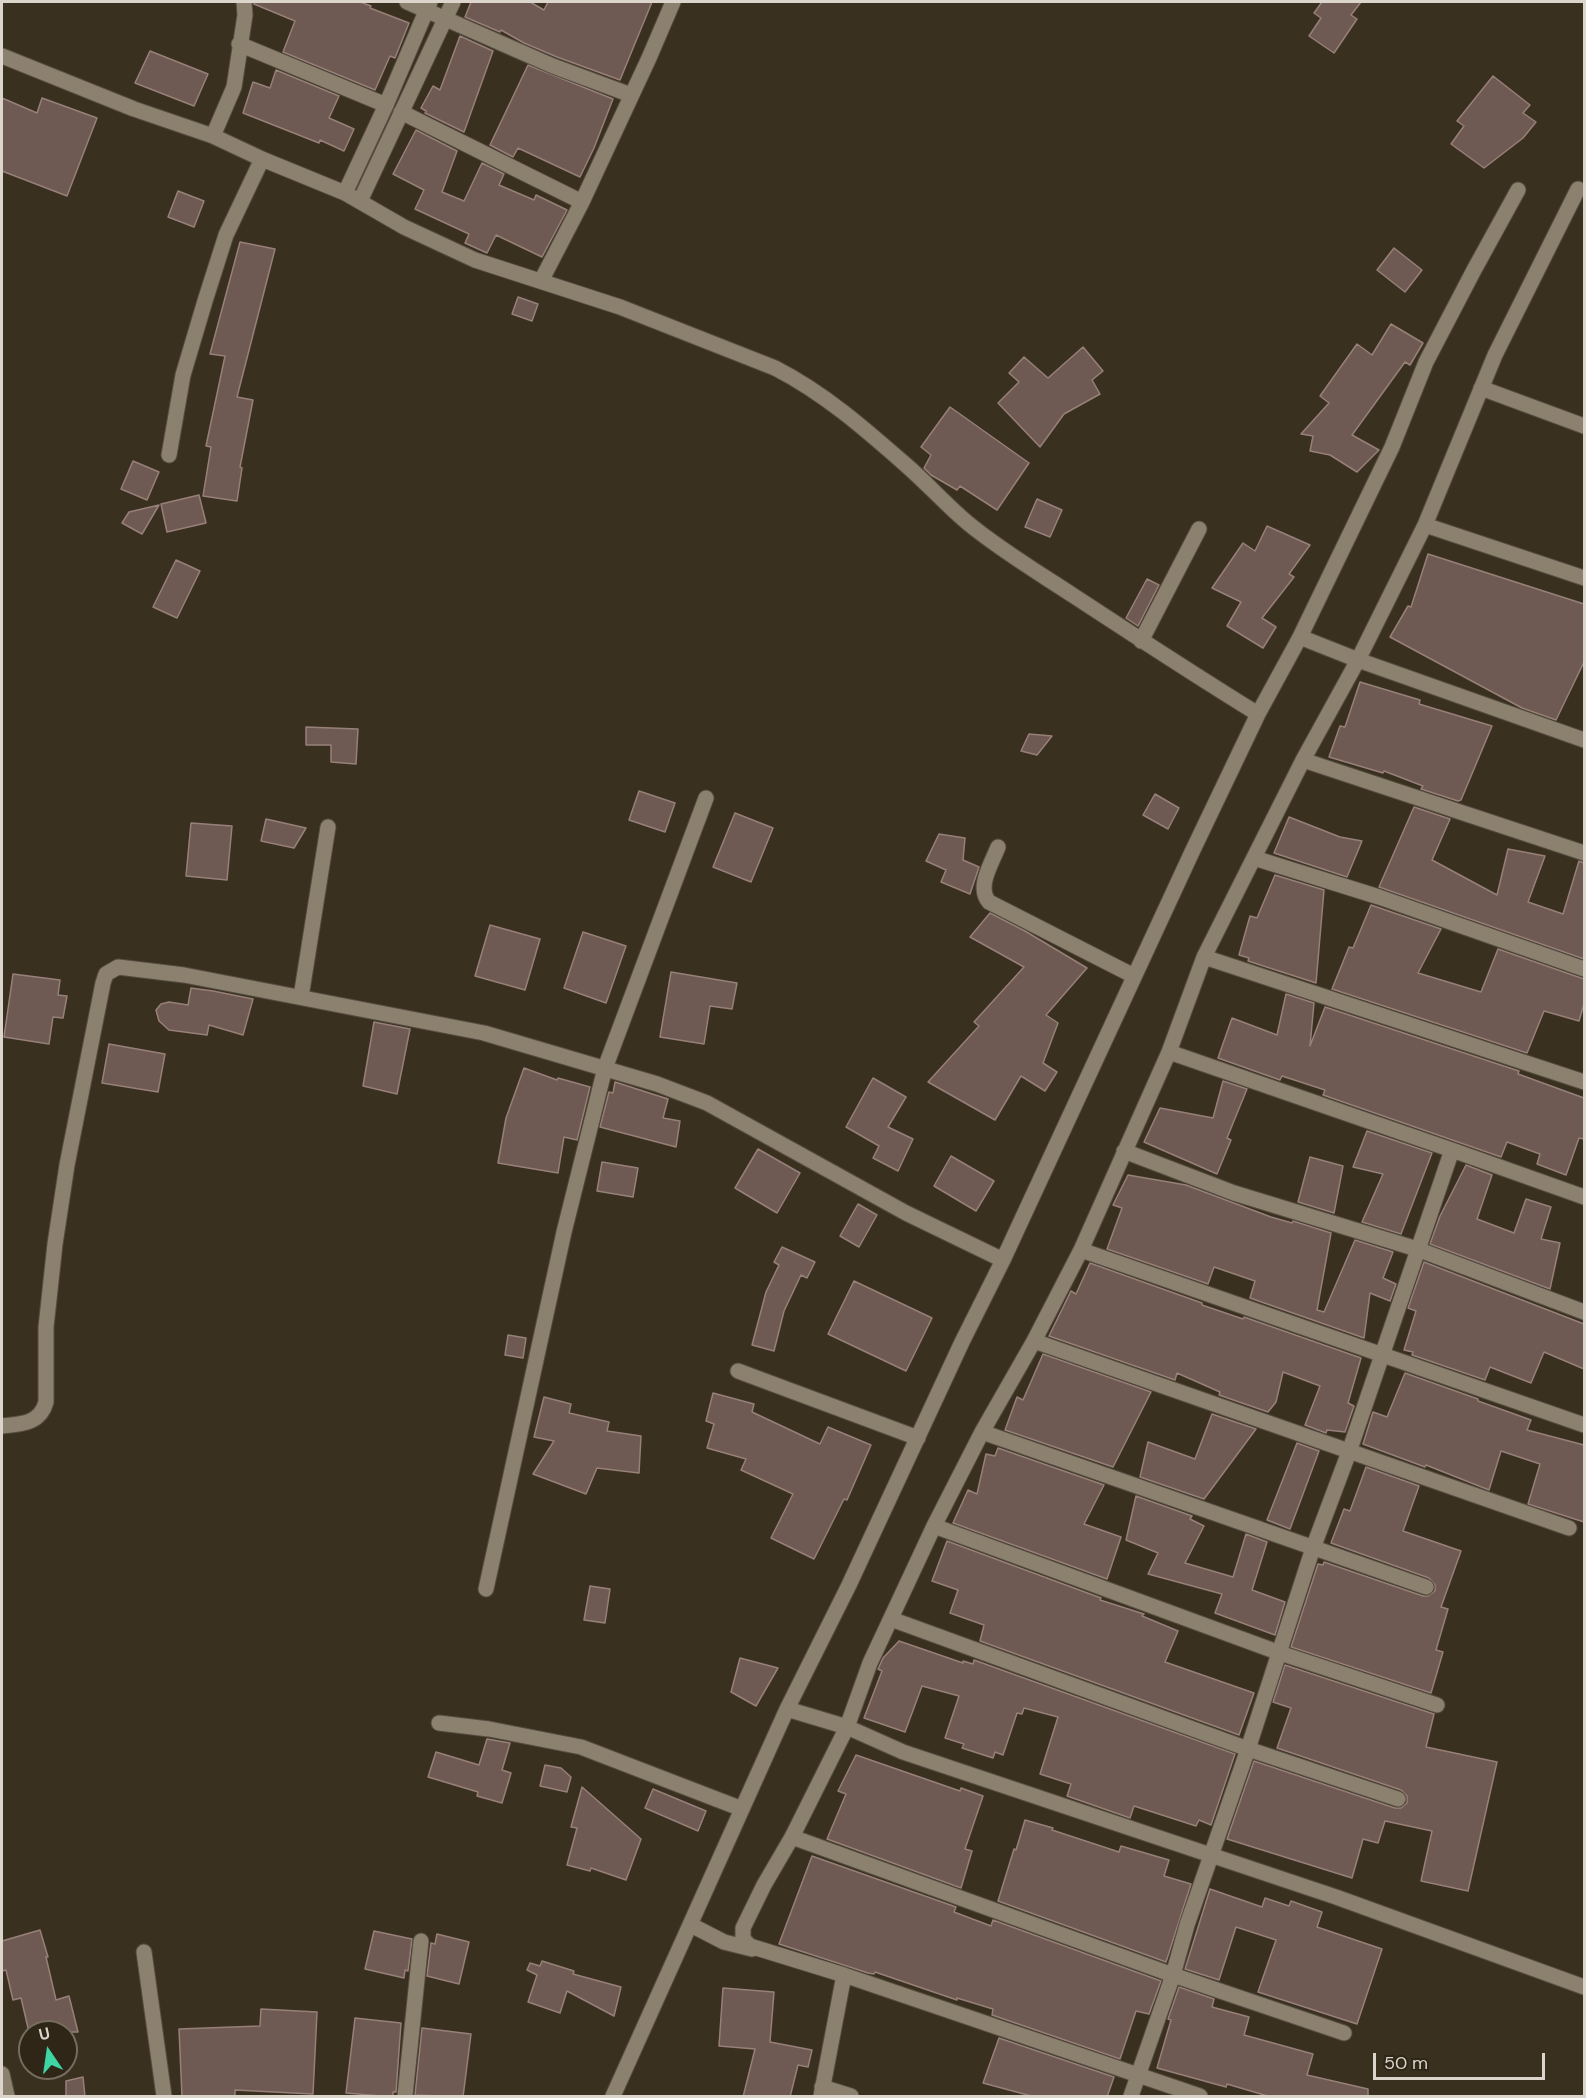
<!DOCTYPE html>
<html>
<head>
<meta charset="utf-8">
<style>
	body { margin:0 }
	#map { position:relative; width:1586px; height:2098px; overflow:hidden; background:#3a3020; font-family:"DM Sans",sans-serif }
	canvas { display:block }
	.frame { position:absolute; inset:0; border:3px solid #dbd5cc; pointer-events:none }
	.north { position:absolute; left:18px; top:2020px; width:60px; height:60px; box-sizing:border-box; background:#2f2617; border:2px solid #746c5f; border-radius:50%; rotate:347deg; font-size:16px; font-weight:700; line-height:24px; text-align:center; color:#dbd5cc }
	.north::after { content:''; display:block; margin:auto; width:21px; height:27px; background:#3ed4a3; clip-path:polygon(50% 0,100% 100%,50% 72%,0 100%) }
	.scale { position:absolute; left:1373px; top:2053px; width:172px; height:27px; box-sizing:border-box; border:3px solid #dbd5cc; border-top:0; padding-left:8px; font-size:18px; line-height:21px; white-space:nowrap; color:#dbd5cc; -webkit-text-stroke:4px #2f2617; paint-order:stroke }
</style>
</head>
<body>
<div id="map">
<canvas width="1586" height="2098"></canvas>
<div class="frame"></div>
<div class="north">U</div>
<div class="scale">50 m</div>
</div>
<script>
const ctx = document.querySelector('canvas').getContext('2d');
ctx.lineJoin = 'round';
function paint(path, color) { ctx.fillStyle = color; ctx.fill(path, 'evenodd'); }
function strokePath(path, color, width, dash) { ctx.strokeStyle = color; ctx.lineWidth = width; ctx.lineCap = dash ? 'butt' : 'round'; ctx.setLineDash(dash || []); ctx.stroke(path); }
const building = new Path2D(`
	M 254,2 L 360,2 L 371,6 L 370,8 L 409,23 L 395,58 L 390,56 L 375,90 L 283,52 L 295,21 L 254,4 Z
	M 471,2 L 530,2 L 544,10 L 548,2 L 652,2 L 620,80 L 557,57 L 524,43 L 501,30 L 500,32 L 465,17 Z
	M 1322,2 L 1361,2 L 1351,15 L 1357,19 L 1334,53 L 1309,36 L 1321,18 L 1314,13 Z
	M 460,36 L 493,51 L 464,132 L 425,113 L 426,111 L 421,108 L 433,86 L 440,90 Z
	M 150,51 L 208,74 L 194,106 L 135,83 Z
	M 528,65 L 613,99 L 594,148 L 580,177 L 518,148 L 513,157 L 490,145 Z
	M 276,70 L 339,96 L 329,118 L 354,129 L 344,151 L 320,140 L 319,143 L 243,113 L 253,82 L 270,88 Z
	M 1493,76 L 1530,105 L 1523,113 L 1536,122 L 1523,138 L 1484,168 L 1451,144 L 1464,126 L 1457,121 Z
	M 2,98 L 37,113 L 42,98 L 97,118 L 67,196 L 2,171 Z
	M 416,130 L 457,151 L 442,192 L 464,201 L 482,163 L 504,174 L 499,185 L 534,200 L 536,195 L 567,210 L 542,257 L 496,235 L 487,253 L 465,243 L 469,234 L 415,209 L 424,190 L 393,174 Z
	M 178,191 L 204,201 L 194,227 L 168,217 Z
	M 240,242 L 275,249 L 237,397 L 253,400 L 240,467 L 242,468 L 237,501 L 203,496 L 211,447 L 206,446 L 225,356 L 210,354 Z
	M 1394,248 L 1422,270 L 1405,292 L 1377,270 Z
	M 518,297 L 538,304 L 532,321 L 512,314 Z
	M 1391,324 L 1423,343 L 1410,365 L 1405,362 L 1352,435 L 1379,450 L 1357,472 L 1330,455 L 1310,451 L 1313,436 L 1301,434 L 1329,403 L 1320,396 L 1357,344 L 1372,355 Z
	M 1083,347 L 1103,371 L 1092,380 L 1100,394 L 1064,414 L 1040,447 L 998,403 L 1019,382 L 1009,373 L 1024,357 L 1048,378 Z
	M 950,407 L 1029,463 L 997,510 L 960,486 L 957,490 L 931,475 L 924,468 L 931,455 L 921,447 Z
	M 133,461 L 159,472 L 147,500 L 121,489 Z
	M 199,495 L 206,523 L 167,532 L 161,504 Z
	M 1037,499 L 1062,510 L 1050,537 L 1025,527 Z
	M 159,505 L 142,534 L 122,523 L 129,512 Z
	M 1267,526 L 1310,545 L 1289,574 L 1294,577 L 1262,618 L 1276,627 L 1263,648 L 1227,626 L 1241,602 L 1212,588 L 1243,543 L 1255,551 Z
	M 1428,554 L 1584,604 L 1584,662 L 1556,720 L 1522,708 L 1390,637 L 1408,606 L 1411,607 Z
	M 176,560 L 200,571 L 177,618 L 153,607 Z
	M 1147,579 L 1159,585 L 1138,626 L 1126,618 Z
	M 1360,682 L 1420,700 L 1419,704 L 1492,726 L 1461,800 L 1458,801 L 1421,789 L 1423,786 L 1384,771 L 1383,773 L 1329,757 L 1340,726 L 1345,727 Z
	M 306,727 L 358,729 L 356,764 L 331,762 L 331,745 L 306,745 Z
	M 1029,734 L 1052,736 L 1037,755 L 1021,751 Z
	M 639,791 L 675,803 L 665,832 L 629,820 Z
	M 1155,794 L 1179,808 L 1168,829 L 1143,815 Z
	M 1414,807 L 1450,819 L 1432,860 L 1497,895 L 1508,849 L 1545,856 L 1528,902 L 1563,914 L 1579,861 L 1584,863 L 1584,959 L 1379,887 Z
	M 735,813 L 773,828 L 751,882 L 713,867 Z
	M 1289,817 L 1340,837 L 1362,841 L 1347,877 L 1274,853 Z
	M 266,819 L 306,828 L 294,848 L 261,841 Z
	M 191,823 L 232,826 L 227,880 L 186,876 Z
	M 939,834 L 965,838 L 963,860 L 979,867 L 970,894 L 941,882 L 946,870 L 926,861 Z
	M 1275,875 L 1324,890 L 1316,983 L 1248,961 L 1249,958 L 1239,955 L 1250,916 L 1257,918 Z
	M 1371,905 L 1441,929 L 1418,973 L 1481,992 L 1498,949 L 1584,979 L 1584,1004 L 1579,1021 L 1544,1011 L 1527,1053 L 1332,989 L 1349,947 L 1353,948 Z
	M 990,913 L 1025,931 L 1087,968 L 1046,1015 L 1058,1023 L 1043,1063 L 1057,1072 L 1045,1091 L 1021,1076 L 995,1120 L 928,1082 L 979,1026 L 974,1022 L 1024,967 L 970,937 Z
	M 490,925 L 540,939 L 525,990 L 475,976 Z
	M 583,932 L 626,946 L 606,1003 L 564,988 Z
	M 671,972 L 737,983 L 732,1009 L 710,1006 L 704,1044 L 660,1037 Z
	M 13,974 L 60,980 L 58,995 L 67,996 L 63,1018 L 53,1017 L 49,1044 L 4,1037 Z
	M 191,988 L 213,991 L 253,999 L 243,1035 L 209,1025 L 207,1035 L 169,1030 L 159,1021 L 156,1010 L 161,1004 L 169,1002 L 188,1005 Z
	M 1286,994 L 1314,1003 L 1310,1046 L 1325,1007 L 1519,1071 L 1518,1074 L 1584,1098 L 1584,1139 L 1579,1138 L 1566,1175 L 1537,1164 L 1540,1154 L 1507,1142 L 1501,1157 L 1323,1095 L 1325,1090 L 1282,1076 L 1280,1080 L 1218,1058 L 1232,1018 L 1277,1035 Z
	M 374,1022 L 410,1029 L 397,1094 L 363,1086 Z
	M 109,1044 L 165,1054 L 158,1092 L 102,1083 Z
	M 524,1068 L 557,1080 L 558,1078 L 590,1087 L 577,1140 L 564,1137 L 558,1173 L 498,1163 L 506,1118 Z
	M 873,1078 L 906,1097 L 888,1127 L 913,1139 L 898,1171 L 873,1158 L 879,1146 L 846,1127 Z
	M 1223,1081 L 1247,1089 L 1227,1138 L 1231,1140 L 1217,1174 L 1144,1142 L 1160,1108 L 1213,1118 Z
	M 615,1082 L 668,1099 L 663,1118 L 680,1121 L 676,1147 L 600,1127 L 609,1092 L 613,1093 Z
	M 1367,1131 L 1432,1153 L 1401,1234 L 1362,1222 L 1383,1174 L 1353,1167 Z
	M 758,1149 L 800,1173 L 777,1213 L 735,1188 Z
	M 951,1156 L 994,1181 L 976,1211 L 934,1186 Z
	M 1310,1157 L 1343,1166 L 1334,1213 L 1298,1202 Z
	M 602,1162 L 638,1168 L 633,1197 L 597,1191 Z
	M 1466,1165 L 1492,1175 L 1477,1219 L 1514,1233 L 1526,1199 L 1551,1207 L 1541,1239 L 1560,1243 L 1550,1289 L 1430,1244 L 1440,1216 Z
	M 1128,1175 L 1186,1185 L 1271,1217 L 1292,1223 L 1293,1221 L 1331,1233 L 1317,1310 L 1324,1312 L 1355,1240 L 1393,1252 L 1383,1278 L 1396,1284 L 1390,1301 L 1370,1293 L 1364,1338 L 1250,1298 L 1255,1281 L 1214,1267 L 1208,1284 L 1107,1249 L 1122,1208 L 1113,1205 Z
	M 858,1204 L 877,1215 L 859,1247 L 840,1236 Z
	M 782,1247 L 815,1262 L 807,1278 L 801,1275 L 784,1311 L 774,1351 L 752,1345 L 766,1292 L 779,1265 L 774,1262 Z
	M 1424,1262 L 1584,1324 L 1584,1369 L 1544,1352 L 1531,1383 L 1490,1367 L 1485,1380 L 1412,1355 L 1413,1352 L 1404,1350 L 1416,1311 L 1408,1308 Z
	M 1090,1263 L 1202,1303 L 1202,1305 L 1243,1319 L 1244,1317 L 1361,1358 L 1348,1403 L 1354,1406 L 1345,1432 L 1327,1430 L 1326,1433 L 1305,1425 L 1320,1386 L 1283,1372 L 1276,1402 L 1268,1412 L 1219,1395 L 1220,1392 L 1177,1373 L 1175,1380 L 1049,1336 L 1071,1291 L 1076,1294 Z
	M 854,1281 L 932,1318 L 906,1371 L 828,1334 Z
	M 508,1335 L 526,1338 L 523,1358 L 505,1355 Z
	M 1043,1354 L 1151,1392 L 1113,1467 L 1005,1430 L 1017,1397 L 1023,1400 Z
	M 1405,1373 L 1478,1399 L 1478,1401 L 1531,1420 L 1527,1430 L 1584,1445 L 1584,1522 L 1528,1504 L 1540,1464 L 1501,1451 L 1489,1490 L 1426,1465 L 1425,1467 L 1363,1444 L 1373,1412 L 1387,1417 Z
	M 713,1393 L 754,1404 L 752,1412 L 820,1444 L 828,1427 L 871,1445 L 847,1500 L 844,1499 L 814,1559 L 771,1538 L 793,1494 L 741,1470 L 746,1459 L 707,1448 L 714,1424 L 706,1421 Z
	M 544,1397 L 571,1404 L 569,1413 L 609,1422 L 607,1431 L 641,1436 L 639,1473 L 597,1468 L 586,1494 L 533,1474 L 554,1441 L 534,1437 Z
	M 1212,1414 L 1256,1429 L 1204,1499 L 1140,1477 L 1148,1442 L 1195,1459 Z
	M 1297,1443 L 1319,1451 L 1290,1529 L 1267,1520 Z
	M 998,1448 L 1104,1485 L 1084,1524 L 1121,1537 L 1107,1579 L 953,1523 L 968,1490 L 977,1494 L 986,1454 L 995,1456 Z
	M 1366,1467 L 1419,1486 L 1403,1531 L 1461,1551 L 1441,1607 L 1448,1609 L 1436,1650 L 1443,1652 L 1431,1693 L 1291,1647 L 1318,1564 L 1323,1565 L 1324,1562 L 1423,1596 L 1428,1596 L 1435,1591 L 1435,1585 L 1429,1578 L 1331,1543 L 1344,1509 L 1350,1511 Z
	M 1136,1496 L 1192,1516 L 1190,1519 L 1204,1526 L 1185,1563 L 1233,1577 L 1246,1534 L 1267,1542 L 1252,1590 L 1285,1602 L 1275,1635 L 1215,1613 L 1222,1594 L 1148,1574 L 1158,1553 L 1126,1540 Z
	M 947,1541 L 1101,1598 L 1100,1600 L 1144,1614 L 1142,1616 L 1178,1631 L 1165,1662 L 1254,1693 L 1239,1735 L 980,1641 L 984,1625 L 950,1613 L 958,1590 L 932,1581 Z
	M 590,1586 L 610,1589 L 605,1623 L 584,1620 Z
	M 899,1641 L 963,1663 L 963,1661 L 973,1664 L 974,1660 L 1235,1754 L 1211,1825 L 1199,1820 L 1196,1826 L 1134,1806 L 1130,1818 L 1067,1796 L 1071,1784 L 1040,1774 L 1058,1717 L 1024,1708 L 1022,1714 L 1017,1713 L 1003,1755 L 995,1752 L 993,1758 L 962,1748 L 964,1744 L 945,1738 L 959,1696 L 922,1686 L 905,1732 L 864,1718 L 882,1671 L 878,1669 L 879,1667 L 883,1658 Z
	M 740,1658 L 778,1668 L 756,1706 L 731,1692 Z
	M 1285,1665 L 1434,1714 L 1426,1747 L 1497,1762 L 1468,1891 L 1421,1881 L 1432,1831 L 1385,1821 L 1378,1843 L 1363,1839 L 1352,1878 L 1227,1839 L 1254,1761 L 1395,1808 L 1401,1808 L 1407,1803 L 1407,1796 L 1401,1790 L 1277,1748 L 1291,1708 L 1273,1702 Z
	M 487,1739 L 510,1743 L 502,1770 L 511,1773 L 502,1803 L 477,1796 L 478,1792 L 428,1777 L 436,1752 L 479,1765 Z
	M 856,1755 L 960,1791 L 961,1788 L 983,1796 L 965,1849 L 972,1851 L 961,1888 L 827,1839 L 846,1794 L 838,1791 Z
	M 545,1765 L 561,1768 L 571,1777 L 567,1792 L 540,1786 Z
	M 582,1787 L 641,1839 L 626,1880 L 591,1868 L 590,1871 L 567,1865 L 577,1828 L 571,1827 Z
	M 653,1789 L 706,1811 L 698,1831 L 645,1808 Z
	M 1025,1820 L 1053,1828 L 1052,1830 L 1119,1852 L 1121,1846 L 1169,1860 L 1164,1876 L 1191,1884 L 1166,1962 L 998,1901 L 1014,1849 L 1016,1850 Z
	M 812,1856 L 956,1907 L 954,1912 L 991,1926 L 993,1920 L 1161,1981 L 1149,2014 L 1136,2011 L 1120,2059 L 992,2015 L 993,2009 L 957,1998 L 957,2000 L 875,1972 L 874,1974 L 868,1973 L 779,1944 Z
	M 1210,1889 L 1262,1907 L 1265,1898 L 1289,1906 L 1291,1901 L 1322,1912 L 1317,1927 L 1382,1949 L 1357,2024 L 1258,1992 L 1276,1940 L 1236,1927 L 1219,1980 L 1185,1969 Z
	M 40,1930 L 48,1957 L 46,1957 L 56,2000 L 69,1996 L 78,2032 L 29,2032 L 21,1998 L 13,2000 L 6,1970 L 2,1971 L 2,1941 Z
	M 374,1931 L 412,1939 L 408,1971 L 405,1970 L 404,1978 L 365,1969 Z
	M 437,1934 L 469,1942 L 459,1984 L 427,1976 L 431,1943 L 435,1944 Z
	M 542,1961 L 574,1971 L 573,1974 L 621,1987 L 614,2016 L 567,1991 L 560,2013 L 528,2002 L 537,1975 L 527,1970 L 530,1963 L 540,1966 Z
	M 1179,1987 L 1214,1999 L 1212,2007 L 1249,2017 L 1244,2035 L 1313,2054 L 1307,2075 L 1368,2089 L 1368,2097 L 1271,2097 L 1227,2084 L 1226,2087 L 1157,2068 L 1171,2020 L 1168,2019 Z
	M 723,1988 L 774,1992 L 770,2042 L 812,2050 L 808,2067 L 798,2065 L 790,2097 L 743,2097 L 755,2049 L 719,2046 Z
	M 261,2009 L 317,2012 L 313,2094 L 235,2090 L 235,2097 L 182,2097 L 179,2029 L 260,2026 Z
	M 355,2018 L 401,2023 L 396,2092 L 393,2092 L 393,2097 L 346,2093 Z
	M 422,2028 L 471,2034 L 463,2097 L 415,2095 Z
	M 999,2038 L 1114,2077 L 1107,2097 L 1035,2097 L 983,2083 Z
	M 83,2077 L 85,2097 L 66,2097 L 66,2081 Z`);
paint(building, '#6e5a52');
strokePath(building, '#978079', 1.5);
const minor = new Path2D(`
	M 407,2 L 553,66 L 631,95
	M 239,44 L 386,105
	M 2,56 L 134,109 L 213,136 L 262,159 L 345,193 L 404,227 L 475,260 L 620,307 L 775,368 C 824,393 865,429 906,465 C 928,484 947,506 969,524 C 1002,551 1039,573 1074,596 C 1135,636 1196,676 1258,714
	M 401,112 L 582,202
	M 213,136 L 234,87 L 245,15 L 244,2
	M 345,193 L 386,105 L 430,2
	M 360,201 L 453,2
	M 541,281 L 582,202 L 649,58 L 673,2
	M 1481,388 L 1584,426
	M 169,455 L 183,375 L 205,301 L 226,235 L 262,159
	M 1425,525 L 1584,578
	M 1300,637 L 1358,660 L 1584,740
	M 1141,641 L 1199,529
	M 1303,760 L 1584,853
	M 998,847 C 992,863 976,887 989,902 L 1134,976
	M 1254,858 L 1379,897 L 1584,969
	M 1204,957 L 1584,1082
	M 301,997 L 328,827
	M 1169,1052 L 1452,1150
	M 1124,1151 L 1234,1193 L 1417,1249 L 1584,1312
	M 1081,1250 L 1584,1425
	M 1034,1341 L 1569,1528
	M 738,1371 L 918,1438
	M 2,1426 C 21,1424 40,1424 46,1402 L 46,1327 L 55,1244 L 67,1165 L 103,983 L 106,974 L 118,967 L 184,975 L 484,1033 L 657,1084 L 707,1103 L 906,1213 L 1003,1260
	M 982,1432 L 1426,1587
	M 934,1526 L 1280,1653 L 1437,1705
	M 486,1589 L 564,1232 L 605,1068 L 706,798
	M 891,1619 L 1248,1749 L 1398,1799
	M 787,1709 L 847,1727 L 903,1752 L 1336,1897 L 1584,1987
	M 439,1723 L 489,1729 L 581,1747 L 742,1809
	M 792,1837 L 1173,1975 L 1344,2033
	M 691,1925 L 724,1942 L 752,1949
	M 144,1952 L 164,2096
	M 844,1975 L 1200,2096
	M 2,2074 L 7,2096
	M 822,2087 L 851,2096
	M 405,2096 L 421,1941
	M 613,2096 L 787,1709 L 849,1585 L 962,1342 L 1003,1260 L 1192,852 L 1258,714 L 1300,637 L 1392,447 L 1426,362 L 1474,270 L 1518,190
	M 821,2096 L 844,1975 L 750,1946 L 743,1939 L 743,1928 L 764,1885 L 792,1837 L 847,1727 L 870,1663 L 934,1526 L 982,1432 L 1034,1341 L 1081,1250 L 1169,1052 L 1204,957 L 1303,760 L 1358,660 L 1425,525 L 1495,355 L 1578,189
	M 1131,2096 L 1173,1975 L 1187,1925 L 1248,1749 L 1313,1548 L 1349,1452 L 1452,1150 L 1584,1197`);
strokePath(minor, '#554d40', 17);
strokePath(minor, '#8c816f', 15);
</script>
</body>
</html>
